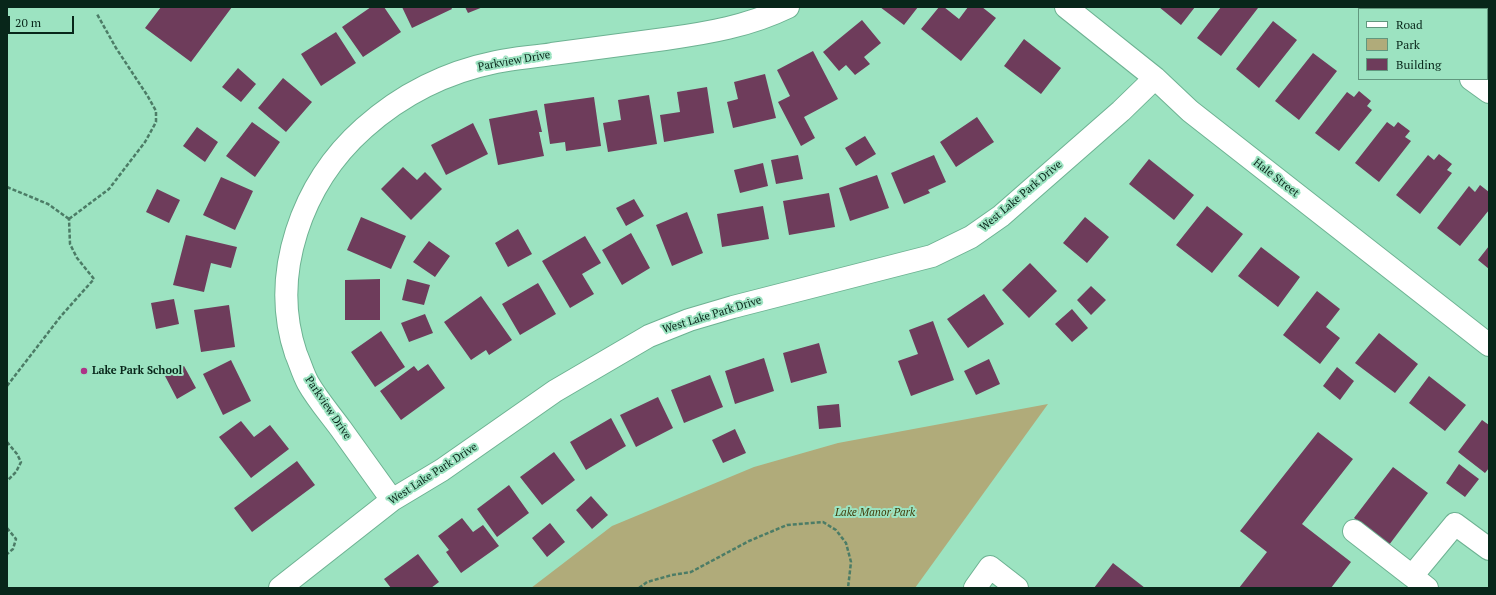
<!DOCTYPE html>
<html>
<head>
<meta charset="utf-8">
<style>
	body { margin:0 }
	#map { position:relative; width:1496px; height:595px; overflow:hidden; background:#9ce3c1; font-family:"PT Serif",serif }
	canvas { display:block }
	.frame { position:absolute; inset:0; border:8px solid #08261a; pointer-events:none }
	.legend { position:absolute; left:1358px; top:8px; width:130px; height:72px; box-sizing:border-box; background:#9ce3c1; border:1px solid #61977e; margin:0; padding:5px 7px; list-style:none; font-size:12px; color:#08261a }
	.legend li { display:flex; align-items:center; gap:8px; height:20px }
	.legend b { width:20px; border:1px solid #61977e }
	.scale { position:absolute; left:8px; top:16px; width:66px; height:18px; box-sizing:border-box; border:2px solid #08261a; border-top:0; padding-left:5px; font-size:12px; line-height:14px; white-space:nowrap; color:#08261a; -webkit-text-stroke:3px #9ce3c1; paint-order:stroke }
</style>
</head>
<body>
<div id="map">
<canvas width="1496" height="595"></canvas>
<div class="frame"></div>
<ul class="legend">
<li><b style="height:5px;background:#fff"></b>Road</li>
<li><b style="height:11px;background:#b0ab7a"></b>Park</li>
<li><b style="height:11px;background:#6e3c5b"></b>Building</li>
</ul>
<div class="scale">20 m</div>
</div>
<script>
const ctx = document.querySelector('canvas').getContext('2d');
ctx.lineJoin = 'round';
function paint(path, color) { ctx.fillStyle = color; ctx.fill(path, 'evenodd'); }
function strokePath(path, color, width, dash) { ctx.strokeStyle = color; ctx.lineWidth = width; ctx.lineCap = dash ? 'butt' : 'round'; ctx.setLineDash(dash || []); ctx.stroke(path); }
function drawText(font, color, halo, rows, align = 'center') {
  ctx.font = font + ' "PT Serif",serif'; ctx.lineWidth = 4; ctx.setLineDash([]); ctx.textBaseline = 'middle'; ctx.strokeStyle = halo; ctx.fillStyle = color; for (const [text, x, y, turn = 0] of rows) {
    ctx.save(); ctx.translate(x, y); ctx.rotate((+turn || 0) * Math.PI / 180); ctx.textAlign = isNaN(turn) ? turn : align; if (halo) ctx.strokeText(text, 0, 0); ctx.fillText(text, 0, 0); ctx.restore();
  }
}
paint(new Path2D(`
	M 1048,404 L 915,588 L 531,588 L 612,526 L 754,467 L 838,443 Z`), '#b0ab7a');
paint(new Path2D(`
	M 161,7 L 232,7 L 191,62 L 145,28 Z
	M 371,7 L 384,7 L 401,32 L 363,57 L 342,27 Z
	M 402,7 L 451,7 L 452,9 L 412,28 Z
	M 465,7 L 483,7 L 468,13 Z
	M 880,7 L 918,7 L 904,25 Z
	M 939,7 L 944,7 L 959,19 L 968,7 L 982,7 L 996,18 L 961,61 L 921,29 Z
	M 1159,7 L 1195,7 L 1181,25 Z
	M 1221,7 L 1258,8 L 1221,56 L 1197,38 Z
	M 1359,7 L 1407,7 L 1406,9 L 1361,9 Z
	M 862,20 L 881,43 L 864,57 L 870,64 L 855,75 L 846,65 L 839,71 L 823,52 Z
	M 1273,21 L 1297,40 L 1259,88 L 1236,69 Z
	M 336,32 L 356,63 L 321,86 L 301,54 Z
	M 1024,39 L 1061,68 L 1041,94 L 1004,66 Z
	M 813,51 L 838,99 L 804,117 L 815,138 L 801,146 L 778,102 L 790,96 L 777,70 Z
	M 1313,53 L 1337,71 L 1299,120 L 1275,101 Z
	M 238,68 L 256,84 L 241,102 L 222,87 Z
	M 765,74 L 776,118 L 733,128 L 727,102 L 738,99 L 734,82 Z
	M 283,78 L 312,102 L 286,132 L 258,108 Z
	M 707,87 L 714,133 L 664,142 L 660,115 L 680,112 L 677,92 Z
	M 1359,91 L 1371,101 L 1367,106 L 1372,110 L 1339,151 L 1315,133 L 1347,92 L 1354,97 Z
	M 649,95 L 657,144 L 608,152 L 603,123 L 621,120 L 618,100 Z
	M 594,97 L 601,146 L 566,151 L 565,142 L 550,144 L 544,104 Z
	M 537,110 L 542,132 L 539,132 L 544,156 L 498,165 L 489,119 Z
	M 977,117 L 994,142 L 956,167 L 940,142 Z
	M 252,122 L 280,142 L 255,177 L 226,156 Z
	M 1387,122 L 1394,127 L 1398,122 L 1410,131 L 1405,137 L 1411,141 L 1379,182 L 1355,163 Z
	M 473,123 L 488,154 L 446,175 L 431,145 Z
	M 197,127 L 218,142 L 205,162 L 183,146 Z
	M 865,136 L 876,154 L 856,166 L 845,148 Z
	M 1439,154 L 1452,164 L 1447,170 L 1452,173 L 1420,214 L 1396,195 L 1428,155 L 1434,160 Z
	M 798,155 L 803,179 L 776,184 L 771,160 Z
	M 934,155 L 946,182 L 928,190 L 930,193 L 904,204 L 891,173 Z
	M 1149,159 L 1194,195 L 1174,220 L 1129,184 Z
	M 763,163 L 768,186 L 740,193 L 734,170 Z
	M 403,167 L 417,180 L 425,172 L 442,189 L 411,220 L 381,189 Z
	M 877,175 L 889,208 L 850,221 L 839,188 Z
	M 221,177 L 253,191 L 235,230 L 203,215 Z
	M 1480,185 L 1489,192 L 1489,210 L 1460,246 L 1437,228 L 1469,186 L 1475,192 Z
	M 157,189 L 180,200 L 169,223 L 146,212 Z
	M 829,193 L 835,227 L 789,235 L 783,201 Z
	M 634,199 L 644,216 L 626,226 L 616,208 Z
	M 763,206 L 769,239 L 722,247 L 717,214 Z
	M 1207,206 L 1243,234 L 1212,273 L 1176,245 Z
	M 687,212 L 703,253 L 672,266 L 656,225 Z
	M 361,217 L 406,236 L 391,269 L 347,250 Z
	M 1085,217 L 1109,237 L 1087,263 L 1063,243 Z
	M 518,229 L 532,254 L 508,267 L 495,243 Z
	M 631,233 L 650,268 L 622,285 L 602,250 Z
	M 186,235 L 237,247 L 231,268 L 211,263 L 204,292 L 173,285 Z
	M 585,236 L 601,263 L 582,274 L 594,294 L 570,308 L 542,261 Z
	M 429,241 L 450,256 L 435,277 L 413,262 Z
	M 1489,246 L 1489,269 L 1478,260 Z
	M 1261,247 L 1300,277 L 1278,307 L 1238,276 Z
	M 1030,263 L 1057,291 L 1029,318 L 1002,290 Z
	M 380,279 L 380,320 L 345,320 L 345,280 Z
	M 407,279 L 430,285 L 424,305 L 402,300 Z
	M 538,283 L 556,314 L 520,335 L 502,304 Z
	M 1091,286 L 1106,300 L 1091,315 L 1077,300 Z
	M 1317,291 L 1340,309 L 1326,327 L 1340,338 L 1320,364 L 1283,335 Z
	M 984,294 L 1004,324 L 968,348 L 947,319 Z
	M 481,296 L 512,340 L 489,355 L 486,350 L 471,360 L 444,322 Z
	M 174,299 L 179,324 L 156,329 L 151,303 Z
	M 229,305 L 235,347 L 201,352 L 194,310 Z
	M 1072,309 L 1088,328 L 1072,342 L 1055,324 Z
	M 425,314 L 433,333 L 409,342 L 401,323 Z
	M 933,321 L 954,380 L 911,396 L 898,361 L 918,354 L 909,330 Z
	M 381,331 L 405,367 L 375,387 L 351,352 Z
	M 1379,333 L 1418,364 L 1395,393 L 1355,363 Z
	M 819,343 L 827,373 L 791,383 L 783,353 Z
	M 764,358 L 774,391 L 735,404 L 725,371 Z
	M 989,359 L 1000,384 L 976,395 L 964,371 Z
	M 231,360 L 251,401 L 223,415 L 203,374 Z
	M 428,364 L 445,388 L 401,420 L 380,391 L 414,366 L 418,371 Z
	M 184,366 L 196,388 L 177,399 L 165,376 Z
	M 1337,367 L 1354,381 L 1340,400 L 1323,386 Z
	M 710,375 L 723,407 L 684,423 L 671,390 Z
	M 1429,376 L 1466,405 L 1445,431 L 1409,403 Z
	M 658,397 L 673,428 L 636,447 L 620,415 Z
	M 839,404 L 841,427 L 819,429 L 817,406 Z
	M 611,418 L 626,446 L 586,470 L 570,442 Z
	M 1482,420 L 1489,425 L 1489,468 L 1485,473 L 1458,452 Z
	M 241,421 L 254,437 L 270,425 L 289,449 L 251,478 L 219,437 Z
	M 735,429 L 746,453 L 723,463 L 712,440 Z
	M 1318,432 L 1353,459 L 1302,524 L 1351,562 L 1331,588 L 1239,588 L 1267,552 L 1240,531 Z
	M 554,452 L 575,480 L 542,505 L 520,477 Z
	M 297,461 L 315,485 L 252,532 L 234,508 Z
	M 1459,464 L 1479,479 L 1465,497 L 1446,483 Z
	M 1393,467 L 1428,493 L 1389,545 L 1354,518 Z
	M 509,485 L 529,513 L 497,537 L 477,509 Z
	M 591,496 L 608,515 L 592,529 L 576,510 Z
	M 462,518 L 473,532 L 483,525 L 499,546 L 461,573 L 446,552 L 449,550 L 438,536 Z
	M 550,523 L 565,542 L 547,557 L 532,538 Z
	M 418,554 L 439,582 L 431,588 L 391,588 L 384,579 Z
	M 1113,563 L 1145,588 L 1094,588 Z`), '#6e3c5b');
const minor = new Path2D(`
	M 1066,7 L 1155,78 L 1190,111 L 1489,345
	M 1476,9 L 1478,7
	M 1471,79 L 1489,92
	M 392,500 C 375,476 358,453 341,429 C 330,414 317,399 308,383 C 303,374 300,363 296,354 C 269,274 302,183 364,128 C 401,95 447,72 496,62 C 514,58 534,57 552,54 C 590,49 628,44 665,39 C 708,33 749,26 788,7
	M 1354,531 L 1412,576
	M 280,588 L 392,500 L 442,470 L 555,391 L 649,336 L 689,320 L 733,307 L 932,256 L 971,237 L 1001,216 L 1121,111 L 1155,78
	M 975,588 L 990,567 L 1017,588
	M 1427,588 L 1412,576 L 1455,524 L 1489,549`);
strokePath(minor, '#6db292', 24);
strokePath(new Path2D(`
	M 7,187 L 48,204 L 69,219
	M 69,219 L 109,189 L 145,142 L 156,122 L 156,111 L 147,95 L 116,48 L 97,14
	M 7,386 L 61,316 L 94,279 L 77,258 L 70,244 L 69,219
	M 7,442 L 17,454 L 21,462 L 16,472 L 7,481
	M 7,528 L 16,539 L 13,549 L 7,554
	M 639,588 L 647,582 L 672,575 L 691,572 L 749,541 L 787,525 L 823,522 L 836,530 L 846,543 L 851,562 L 848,588`), '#4c7c66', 2.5, [4, 2]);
strokePath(minor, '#fff', 22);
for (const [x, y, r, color] of [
	[84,371,4,"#ad3387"]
]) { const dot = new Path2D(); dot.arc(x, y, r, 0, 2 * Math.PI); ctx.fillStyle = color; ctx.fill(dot); strokePath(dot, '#9ce3c1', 1.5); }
drawText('11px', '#08261a', '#9ce3c1', [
	["Parkview Drive",514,61,-10],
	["Hale Street",1276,178,38],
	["West Lake Park Drive",1021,196,-40],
	["West Lake Park Drive",712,315,-17],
	["Parkview Drive",328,408,56],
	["West Lake Park Drive",433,474,-33]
]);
drawText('bold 11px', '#08261a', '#9ce3c1', [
	["Lake Park School",92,371]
], 'left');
drawText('italic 11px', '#423d0b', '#9ce3c1', [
	["Lake Manor Park",875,513]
]);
</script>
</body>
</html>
